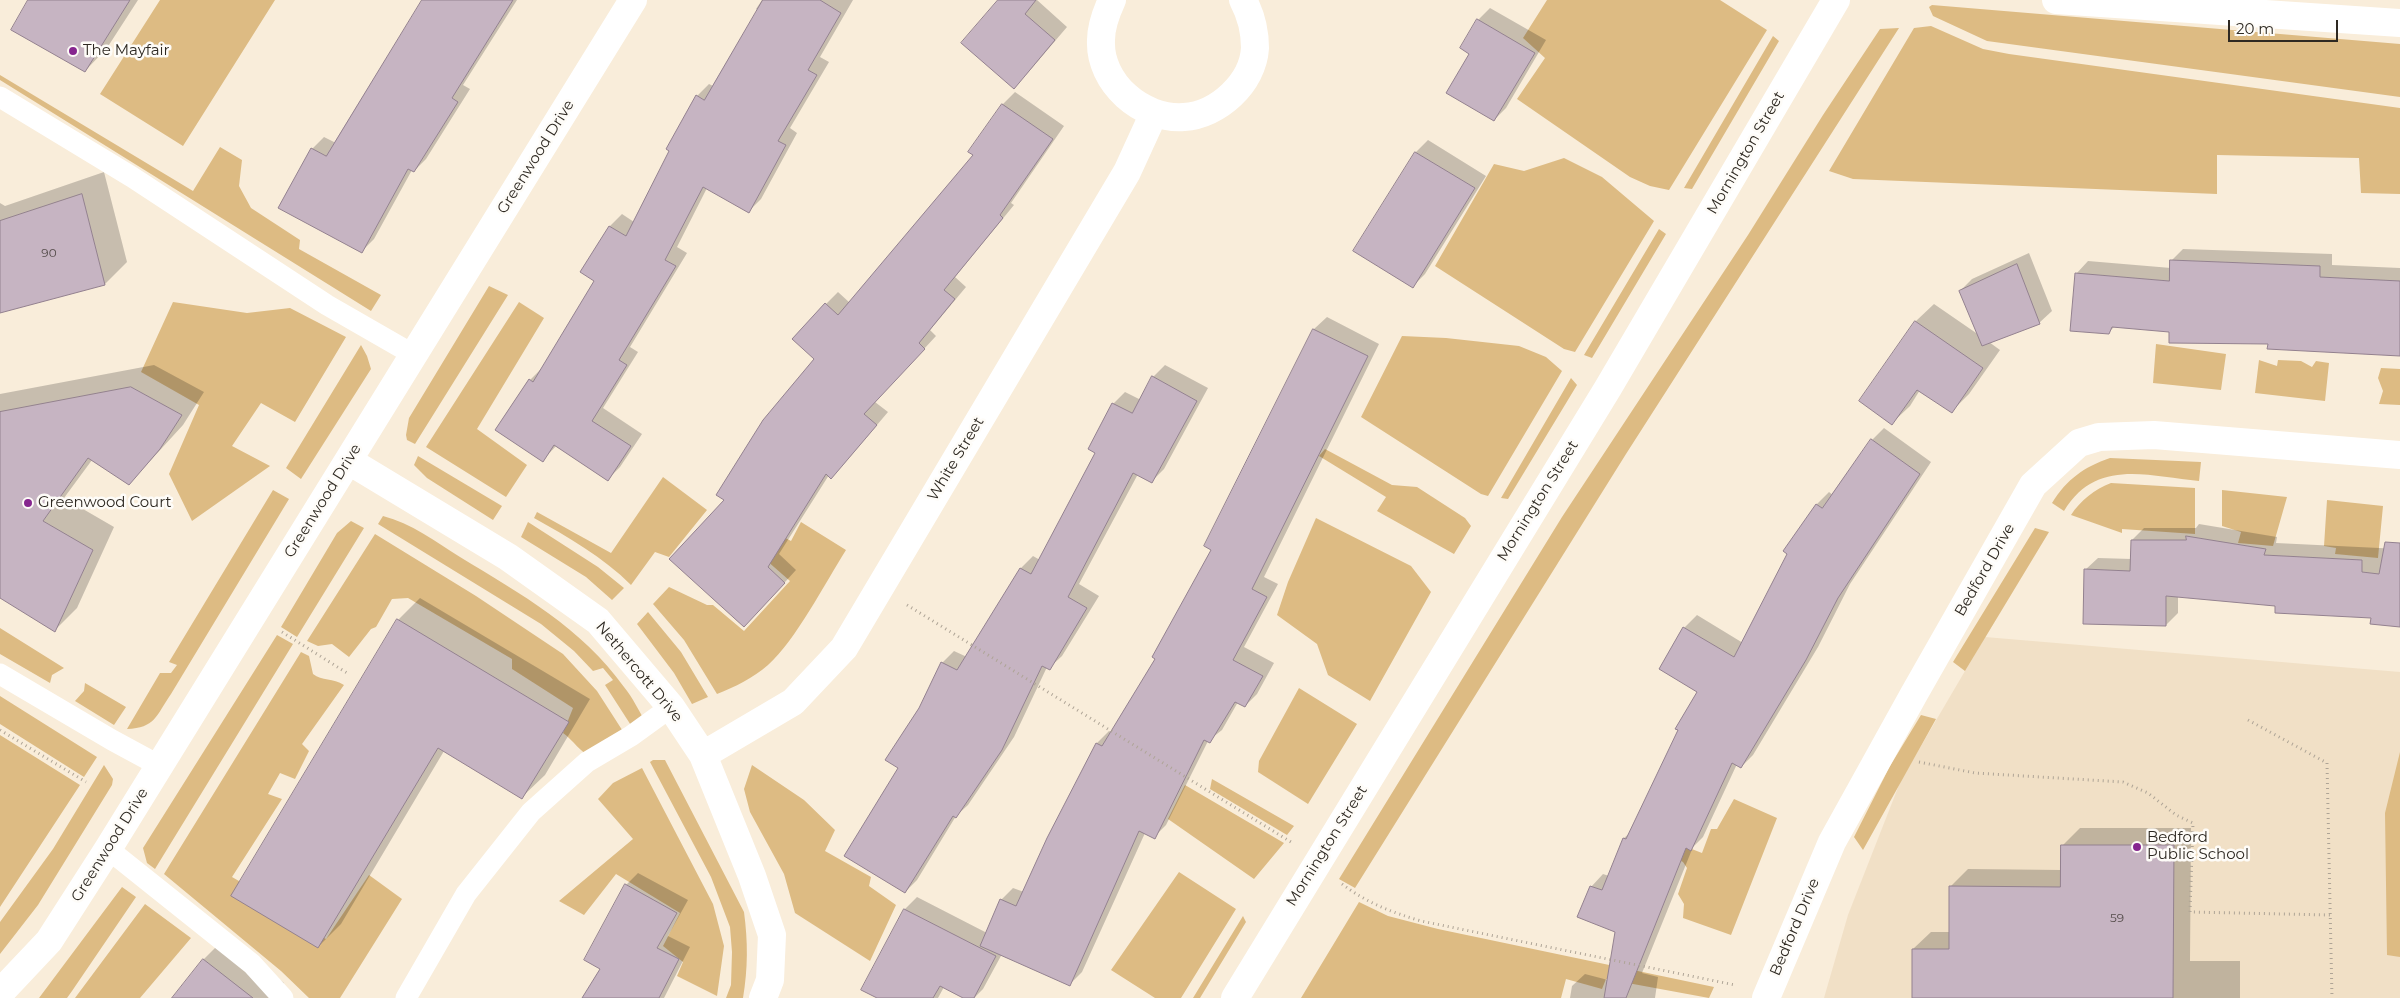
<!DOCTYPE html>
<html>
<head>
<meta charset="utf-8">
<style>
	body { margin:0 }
	#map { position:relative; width:2400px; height:998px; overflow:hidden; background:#f9edda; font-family:Montserrat,sans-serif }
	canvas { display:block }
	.scale { position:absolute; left:2228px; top:20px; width:110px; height:22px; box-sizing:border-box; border:2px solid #2e2922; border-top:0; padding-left:6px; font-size:15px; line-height:18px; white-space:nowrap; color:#2e2922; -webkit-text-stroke:4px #fefcf8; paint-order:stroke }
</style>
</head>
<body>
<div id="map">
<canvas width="2400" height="998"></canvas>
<div class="scale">20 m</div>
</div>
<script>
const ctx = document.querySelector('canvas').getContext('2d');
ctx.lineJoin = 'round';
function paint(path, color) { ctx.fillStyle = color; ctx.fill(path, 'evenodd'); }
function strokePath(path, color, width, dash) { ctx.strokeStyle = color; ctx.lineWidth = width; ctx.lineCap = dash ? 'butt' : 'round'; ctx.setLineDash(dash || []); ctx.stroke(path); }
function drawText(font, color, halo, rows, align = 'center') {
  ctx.font = font + ' Montserrat,sans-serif'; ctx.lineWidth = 5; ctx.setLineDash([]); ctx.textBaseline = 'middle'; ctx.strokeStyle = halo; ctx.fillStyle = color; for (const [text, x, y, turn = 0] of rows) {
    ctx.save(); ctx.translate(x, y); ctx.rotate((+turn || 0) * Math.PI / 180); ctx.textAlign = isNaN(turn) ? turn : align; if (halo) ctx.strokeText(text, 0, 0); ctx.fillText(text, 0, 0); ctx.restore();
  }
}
paint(new Path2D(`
	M 1985,637 L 2400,672 L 2400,998 L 1824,998 L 1848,915 L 1901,780 Z`), '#f1e0c6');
paint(new Path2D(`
	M 160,0 L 275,0 L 183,146 L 100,94 Z
	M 1547,0 L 1720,0 L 1767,30 L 1669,190 L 1650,186 L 1630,177 L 1517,99 L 1545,58 L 1523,38 Z
	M 1932,5 L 2400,44 L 2400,97 L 1987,41 L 1933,16 L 1929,7 Z
	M 1931,26 L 1983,49 L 2009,54 L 2400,108 L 2400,194 L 2361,193 L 2359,158 L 2217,155 L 2217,194 L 1853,179 L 1829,171 L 1914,28 Z
	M 1899,28 L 1626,454 L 1355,888 L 1339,879 L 1562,517 L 1748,235 L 1823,115 L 1880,29 Z
	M 1773,36 L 1779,41 L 1692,189 L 1684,188 Z
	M 0,75 L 193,191 L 220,147 L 242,160 L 239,186 L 251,208 L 300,240 L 299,249 L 381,295 L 371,311 L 0,80 Z
	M 1564,158 L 1602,177 L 1654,221 L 1575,352 L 1564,349 L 1435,266 L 1494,164 L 1524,171 Z
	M 1659,229 L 1666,234 L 1592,358 L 1584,355 Z
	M 489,286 L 508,295 L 415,444 L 407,440 L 406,435 L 409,418 Z
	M 173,302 L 247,313 L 290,308 L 346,337 L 295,422 L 261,403 L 232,446 L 270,466 L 192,521 L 169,474 L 199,405 L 141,372 Z
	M 519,302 L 544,318 L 477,429 L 527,465 L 506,497 L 426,447 Z
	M 1402,336 L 1446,338 L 1519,346 L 1546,357 L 1562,371 L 1488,496 L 1481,494 L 1361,417 Z
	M 2156,344 L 2226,354 L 2221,390 L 2153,383 Z
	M 361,345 L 367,356 L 371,369 L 301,479 L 286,468 Z
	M 2259,360 L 2277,366 L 2278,360 L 2301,361 L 2312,367 L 2316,361 L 2329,363 L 2325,401 L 2255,393 Z
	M 2381,368 L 2400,369 L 2400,405 L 2379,404 L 2383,391 L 2378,378 Z
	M 1571,378 L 1577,385 L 1508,499 L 1501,498 Z
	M 1325,449 L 1392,485 L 1417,487 L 1465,518 L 1471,526 L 1454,554 L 1377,511 L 1386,497 L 1319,456 Z
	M 418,456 L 502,506 L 493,520 L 427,478 L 414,465 Z
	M 2110,458 L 2201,462 L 2199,481 C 2147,476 2096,458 2064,511 L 2052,503 C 2067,479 2084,467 2110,458 Z
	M 663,477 L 707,510 L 669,557 L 655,552 L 631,585 C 603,557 568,537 534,518 L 537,512 L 611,553 Z
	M 2111,483 L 2195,488 L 2195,534 L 2122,529 L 2122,533 L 2071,515 C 2080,501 2095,489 2111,483 Z
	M 273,490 L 289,499 L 171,694 C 156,716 155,728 127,729 L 160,673 L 171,673 L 177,665 L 169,662 Z
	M 2222,490 L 2287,497 L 2273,546 L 2238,543 L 2241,532 L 2222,526 Z
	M 2327,500 L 2383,506 L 2378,558 L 2335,554 L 2336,548 L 2324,546 Z
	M 728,507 L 791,541 L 801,522 L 846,550 C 825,583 796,640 768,665 C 753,678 735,687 717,694 L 684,640 L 653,604 L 669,587 L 707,605 L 713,605 L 744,631 L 790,581 L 718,518 Z
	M 383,516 C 411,523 436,542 460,557 C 521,594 582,628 624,687 C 633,698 639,711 646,723 L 634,730 L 605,685 L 613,680 L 603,668 L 593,671 L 574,651 L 541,624 L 378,524 Z
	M 1316,518 L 1411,566 L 1431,592 L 1370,701 L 1328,675 L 1317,644 L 1277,615 L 1288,582 Z
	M 351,521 L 364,528 L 297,637 L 281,627 L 337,533 Z
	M 528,522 L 598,567 L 624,588 L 612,600 L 586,577 L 521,537 Z
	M 2035,528 L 2049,532 L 1965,671 L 1953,662 Z
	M 375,534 L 476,596 L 563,654 L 597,691 L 626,736 L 591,757 C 580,752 574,741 563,733 L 573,708 L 512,669 L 512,659 L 408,598 L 392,599 L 376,627 L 371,629 L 349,657 L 332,644 L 318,646 L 307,641 Z
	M 648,612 L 681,652 L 708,697 L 692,704 L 674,673 L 637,624 Z
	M 0,628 L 64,668 L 52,675 L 50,683 L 0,654 Z
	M 277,635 L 293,644 L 155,869 L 147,863 L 143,848 Z
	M 301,652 L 309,656 L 313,674 C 322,681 333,678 344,685 L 302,744 L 309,751 L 295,779 L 280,773 L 268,794 L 282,799 L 232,877 L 277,903 L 279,914 L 326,939 L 369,875 L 402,899 L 340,998 L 309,998 L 281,971 L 164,874 Z
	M 85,683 L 126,707 L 114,725 L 75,701 L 84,691 Z
	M 1299,688 L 1357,724 L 1308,804 L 1258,772 L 1259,761 Z
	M 0,696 L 97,757 L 84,777 L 0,724 Z
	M 1921,715 L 1936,719 L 1863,850 L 1854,837 L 1890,766 Z
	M 0,735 L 80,785 L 0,907 Z
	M 2400,752 L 2400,957 L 2387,955 L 2385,813 Z
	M 653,760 L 665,760 L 744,912 C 748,942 748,968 743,998 L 726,998 L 731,985 L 732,952 L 730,927 L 711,877 L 650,762 Z
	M 104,765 L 113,779 L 112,785 L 38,905 L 0,954 L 0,922 L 53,849 Z
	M 752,765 L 804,800 L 835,830 L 825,851 L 871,877 L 869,886 L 896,905 L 870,961 L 795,913 L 784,874 L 750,812 L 744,789 Z
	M 642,768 L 713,904 L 724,946 L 717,996 L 677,976 L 683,962 L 663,946 L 680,913 L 616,874 L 584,915 L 559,901 L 633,839 L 598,799 L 613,783 Z
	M 1212,779 L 1294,826 L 1287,835 L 1210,789 Z
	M 1185,785 L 1284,843 L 1254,879 L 1168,819 Z
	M 1734,799 L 1777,818 L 1731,935 L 1683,918 L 1684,904 L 1678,894 L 1687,868 L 1683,862 L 1639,840 L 1643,830 L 1702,853 L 1711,829 L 1717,829 Z
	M 1179,872 L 1236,909 L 1181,998 L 1155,998 L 1111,970 Z
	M 122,887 L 136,897 L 72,991 L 67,998 L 39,998 Z
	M 1359,902 L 1388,916 L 1438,929 L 1714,987 L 1709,998 L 1606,979 L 1602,989 L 1566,979 L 1561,998 L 1301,998 Z
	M 145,904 L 191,938 L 140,998 L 75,998 Z
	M 1243,916 L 1246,922 L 1200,998 L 1193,998 Z`), '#ddbb83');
paint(new Path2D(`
	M 30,0 L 138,0 L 107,48 L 85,71 Z
	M 424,0 L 517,0 L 463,85 L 470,89 L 426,159 L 414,171 L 412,170 L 374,239 L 362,251 L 312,149 L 324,137 L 336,143 Z
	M 762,0 L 853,0 L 820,57 L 829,62 L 790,128 L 797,133 L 761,199 L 749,211 L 707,188 L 677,247 L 687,253 L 630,347 L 638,352 L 603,408 L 642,434 L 620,467 L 608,479 L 557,445 L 543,460 L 530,380 L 542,368 L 596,281 L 582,272 L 610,226 L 622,214 L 634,222 L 697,96 L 709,84 L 713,86 L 758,10 L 756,9 Z
	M 1000,0 L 1037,0 L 1067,27 L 1026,75 Z
	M 1490,8 L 1546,40 L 1506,108 L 1494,120 L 1471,53 L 1478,20 Z
	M 1015,92 L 1064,126 L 1011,203 L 1014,205 L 955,277 L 966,287 L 930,330 L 936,336 L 875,402 L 888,412 L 843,465 L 831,477 L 829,475 L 779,554 L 796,570 L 756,614 L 726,500 L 816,359 L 826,304 L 838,292 L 850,303 L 975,155 L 970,151 L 1003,104 Z
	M 1428,140 L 1486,176 L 1425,274 L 1413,286 L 1355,251 L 1416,152 Z
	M 104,172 L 127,262 L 105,284 L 0,312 L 0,203 L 5,206 Z
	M 2183,249 L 2332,254 L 2332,265 L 2400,268 L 2400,354 L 2115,326 L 2108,333 L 2076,274 L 2088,261 L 2171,268 L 2171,261 Z
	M 2029,253 L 2052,311 L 2039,323 L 1989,342 L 2000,350 L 1969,394 L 1951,412 L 1920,390 L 1910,406 L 1892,423 L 1860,401 L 1916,321 L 1934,304 L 1979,335 L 1960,291 L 1972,279 Z
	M 1327,317 L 1379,344 L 1264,577 L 1278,584 L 1244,647 L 1274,663 L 1257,694 L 1245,706 L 1238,702 L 1222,730 L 1208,741 L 1166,825 L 1154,837 L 1145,833 L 1082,972 L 1070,984 L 1002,954 L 983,989 L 974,998 L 965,998 L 944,987 L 938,998 L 879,998 L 863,990 L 905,909 L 917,897 L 987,933 L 1001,900 L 1013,888 L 1024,892 L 1048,838 L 1097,743 L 1109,731 L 1111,732 L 1156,658 L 1213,549 L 1206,546 L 1314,329 Z
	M 154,365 L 204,392 L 183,425 L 129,484 L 92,460 L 64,498 L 114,527 L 77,608 L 54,631 L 0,597 L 0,394 Z
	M 1165,365 L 1208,388 L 1164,469 L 1152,481 L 1138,474 L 1079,584 L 1099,596 L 1062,656 L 1049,668 L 1047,667 L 1014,737 L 968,805 L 956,816 L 917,880 L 905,892 L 899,768 L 920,709 L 942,663 L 954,651 L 967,657 L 1021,568 L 1033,556 L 1040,560 L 1097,452 L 1113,404 L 1125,392 L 1141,400 L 1153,377 Z
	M 1884,428 L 1931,462 L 1850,584 L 1818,647 L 1753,755 L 1741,767 L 1737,764 L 1703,837 L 1693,847 L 1642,973 L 1658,977 L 1655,998 L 1570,998 L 1572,986 L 1585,974 L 1608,980 L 1617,932 L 1591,887 L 1603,874 L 1609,876 L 1624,838 L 1631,832 L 1698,692 L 1660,668 L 1684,628 L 1697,615 L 1743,643 L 1789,554 L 1785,551 L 1817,504 L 1829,492 L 1833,495 L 1872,440 Z
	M 2199,524 L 2277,537 L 2276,543 L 2400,549 L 2400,625 L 2372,616 L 2178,595 L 2178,613 L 2166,625 L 2085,570 L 2098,558 L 2132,559 L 2132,540 L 2144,528 L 2196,528 Z
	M 420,598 L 590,699 L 545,775 L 522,797 L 444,751 L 341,924 L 318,947 L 398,620 Z
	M 2080,828 L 2191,828 L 2190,961 L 2240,961 L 2240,998 L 1913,998 L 1913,949 L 1931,932 L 1950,932 L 1951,886 L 1968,869 L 2062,870 L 2062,846 Z
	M 638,873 L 688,900 L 668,936 L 690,947 L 664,998 L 583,998 L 602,969 L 626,885 Z
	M 226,937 L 284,983 L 272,998 L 173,998 L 204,959 Z`), '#0003');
const building = new Path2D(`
	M 28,0 L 130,0 L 85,72 L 11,30 Z
	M 422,0 L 513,0 L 452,98 L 458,102 L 414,172 L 408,169 L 362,253 L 278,208 L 311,148 L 326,156 Z
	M 763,0 L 820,0 L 841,13 L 808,70 L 817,75 L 778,141 L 786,145 L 749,213 L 703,187 L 665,260 L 676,266 L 619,360 L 627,365 L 592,421 L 631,446 L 608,481 L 554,445 L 543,462 L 495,430 L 529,379 L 533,382 L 594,281 L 580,272 L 609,226 L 626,236 L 669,151 L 666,149 L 696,95 L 704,100 Z
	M 998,0 L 1036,0 L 1025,14 L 1055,40 L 1014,89 L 961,43 Z
	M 1477,19 L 1535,53 L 1494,121 L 1446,93 L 1469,54 L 1460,48 Z
	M 1002,104 L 1053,139 L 1000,215 L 1003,218 L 944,290 L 955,299 L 919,343 L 925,349 L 864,414 L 877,425 L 831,479 L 826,474 L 768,567 L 785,583 L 744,627 L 669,559 L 724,500 L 716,495 L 763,420 L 814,359 L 792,339 L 825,303 L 838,315 L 973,155 L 968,152 Z
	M 1415,152 L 1475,188 L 1413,288 L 1353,251 Z
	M 82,194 L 105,285 L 0,313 L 0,221 Z
	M 2170,260 L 2320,266 L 2320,277 L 2400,281 L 2400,356 L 2267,349 L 2268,344 L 2169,343 L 2169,332 L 2112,327 L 2109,334 L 2070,331 L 2075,273 L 2169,281 Z
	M 2017,264 L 2040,324 L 1982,346 L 1959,291 Z
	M 1915,321 L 1983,368 L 1952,413 L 1917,390 L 1892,425 L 1859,401 Z
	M 1313,329 L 1368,356 L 1252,589 L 1267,597 L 1233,660 L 1263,676 L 1245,707 L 1235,702 L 1210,743 L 1204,740 L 1155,839 L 1139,831 L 1070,986 L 980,946 L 1000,899 L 1016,906 L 1047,838 L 1096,743 L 1102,746 L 1155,659 L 1152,657 L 1211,550 L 1204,546 Z
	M 1152,376 L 1197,401 L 1152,483 L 1133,473 L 1068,597 L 1087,608 L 1050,670 L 1042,666 L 1002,750 L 956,818 L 953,816 L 905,893 L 844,856 L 898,768 L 885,760 L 919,708 L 941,662 L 957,670 L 1020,568 L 1031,574 L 1095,453 L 1088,449 L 1112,403 L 1132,413 Z
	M 131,387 L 182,415 L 160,449 L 129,485 L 88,458 L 43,521 L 93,550 L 55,632 L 0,598 L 0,412 Z
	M 1871,439 L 1920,474 L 1838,598 L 1806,660 L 1741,768 L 1732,763 L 1691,851 L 1686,848 L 1626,998 L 1604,998 L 1615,932 L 1577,917 L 1590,886 L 1602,890 L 1623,838 L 1626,839 L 1678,730 L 1675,729 L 1697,692 L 1659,669 L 1683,627 L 1734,657 L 1787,554 L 1783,551 L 1816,504 L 1822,508 Z
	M 2186,536 L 2266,549 L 2264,555 L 2362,560 L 2362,572 L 2379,574 L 2385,542 L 2400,543 L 2400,627 L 2370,624 L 2371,618 L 2275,613 L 2275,606 L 2166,596 L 2166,626 L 2083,624 L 2084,569 L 2130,571 L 2131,540 L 2186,540 Z
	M 397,619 L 569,722 L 522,799 L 438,748 L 318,948 L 231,896 Z
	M 2061,845 L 2174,845 L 2173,998 L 1912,998 L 1912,949 L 1949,949 L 1949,886 L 2060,887 Z
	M 625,884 L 677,913 L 657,948 L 679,959 L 659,998 L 582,998 L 600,969 L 584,960 Z
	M 904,909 L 996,956 L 974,998 L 963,998 L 940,986 L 933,998 L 877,998 L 861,990 Z
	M 203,959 L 253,998 L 172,998 Z`);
paint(building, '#c6b4c2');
strokePath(building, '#93818f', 1);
strokePath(new Path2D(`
	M 907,605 L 1291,842
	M 282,632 L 347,673
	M 2248,720 L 2327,763 L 2332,998
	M 0,730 L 86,782
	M 1919,762 L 1975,773 L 2123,782 L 2148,793 L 2176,815 L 2193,823 L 2190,912 L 2330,915
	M 1342,884 C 1367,903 1391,912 1421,921 L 1735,985`), '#aea496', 3, [1, 4]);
strokePath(new Path2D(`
	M 0,97 L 132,177 L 327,305 L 414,355
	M 0,674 L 112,740 L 160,766
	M 108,849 L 252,964 L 283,998
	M 406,998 L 466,894 L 531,812 L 587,762 L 631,736 L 671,707`), '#fff', 21);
strokePath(new Path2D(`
	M 1112,0 C 1106,13 1101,26 1101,40 C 1099,83 1142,120 1184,117 C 1218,115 1253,83 1255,48 C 1255,31 1251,15 1243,0
	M 349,461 L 508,557 L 598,621 L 671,707 L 703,755 L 752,876 L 772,935 L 770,980 L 763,998
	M 703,755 L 793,702 L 844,648 L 1127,172 L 1154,113
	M 0,993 L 49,941 L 108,849 L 633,0
	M 1766,998 L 1832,842 L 1914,694 L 2033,485 L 2079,443 L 2099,437 L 2154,435 L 2400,455`), '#fff', 28);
strokePath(new Path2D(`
	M 2056,0 L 2400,23
	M 1235,998 L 1608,388 L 1836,0`), '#fff', 28);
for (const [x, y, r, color] of [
	[73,51,5,"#86268f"],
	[28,503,5,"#86268f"],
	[2137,847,5,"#86268f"]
]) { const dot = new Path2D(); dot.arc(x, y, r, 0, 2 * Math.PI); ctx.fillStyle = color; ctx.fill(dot); strokePath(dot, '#fefcf8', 2); }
drawText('12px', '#544c4a', null, [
	["90",49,253],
	["59",2117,918]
]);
drawText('15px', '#2e2922', '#fefcf8', [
	["The Mayfair",83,51],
	["Greenwood Court",38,503],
	["Bedford",2147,838],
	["Public School",2147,855]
], 'left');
drawText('15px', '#2e2922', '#fefcf8', [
	["Mornington Street",1746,153,-60],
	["Greenwood Drive",536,157,-58],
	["White Street",956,459,-59],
	["Greenwood Drive",323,501,-58],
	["Mornington Street",1538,501,-58],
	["Bedford Drive",1985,570,-60],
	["Nethercott Drive",639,672,50],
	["Greenwood Drive",110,845,-58],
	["Mornington Street",1327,846,-58],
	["Bedford Drive",1795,927,-67]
]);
</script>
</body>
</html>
